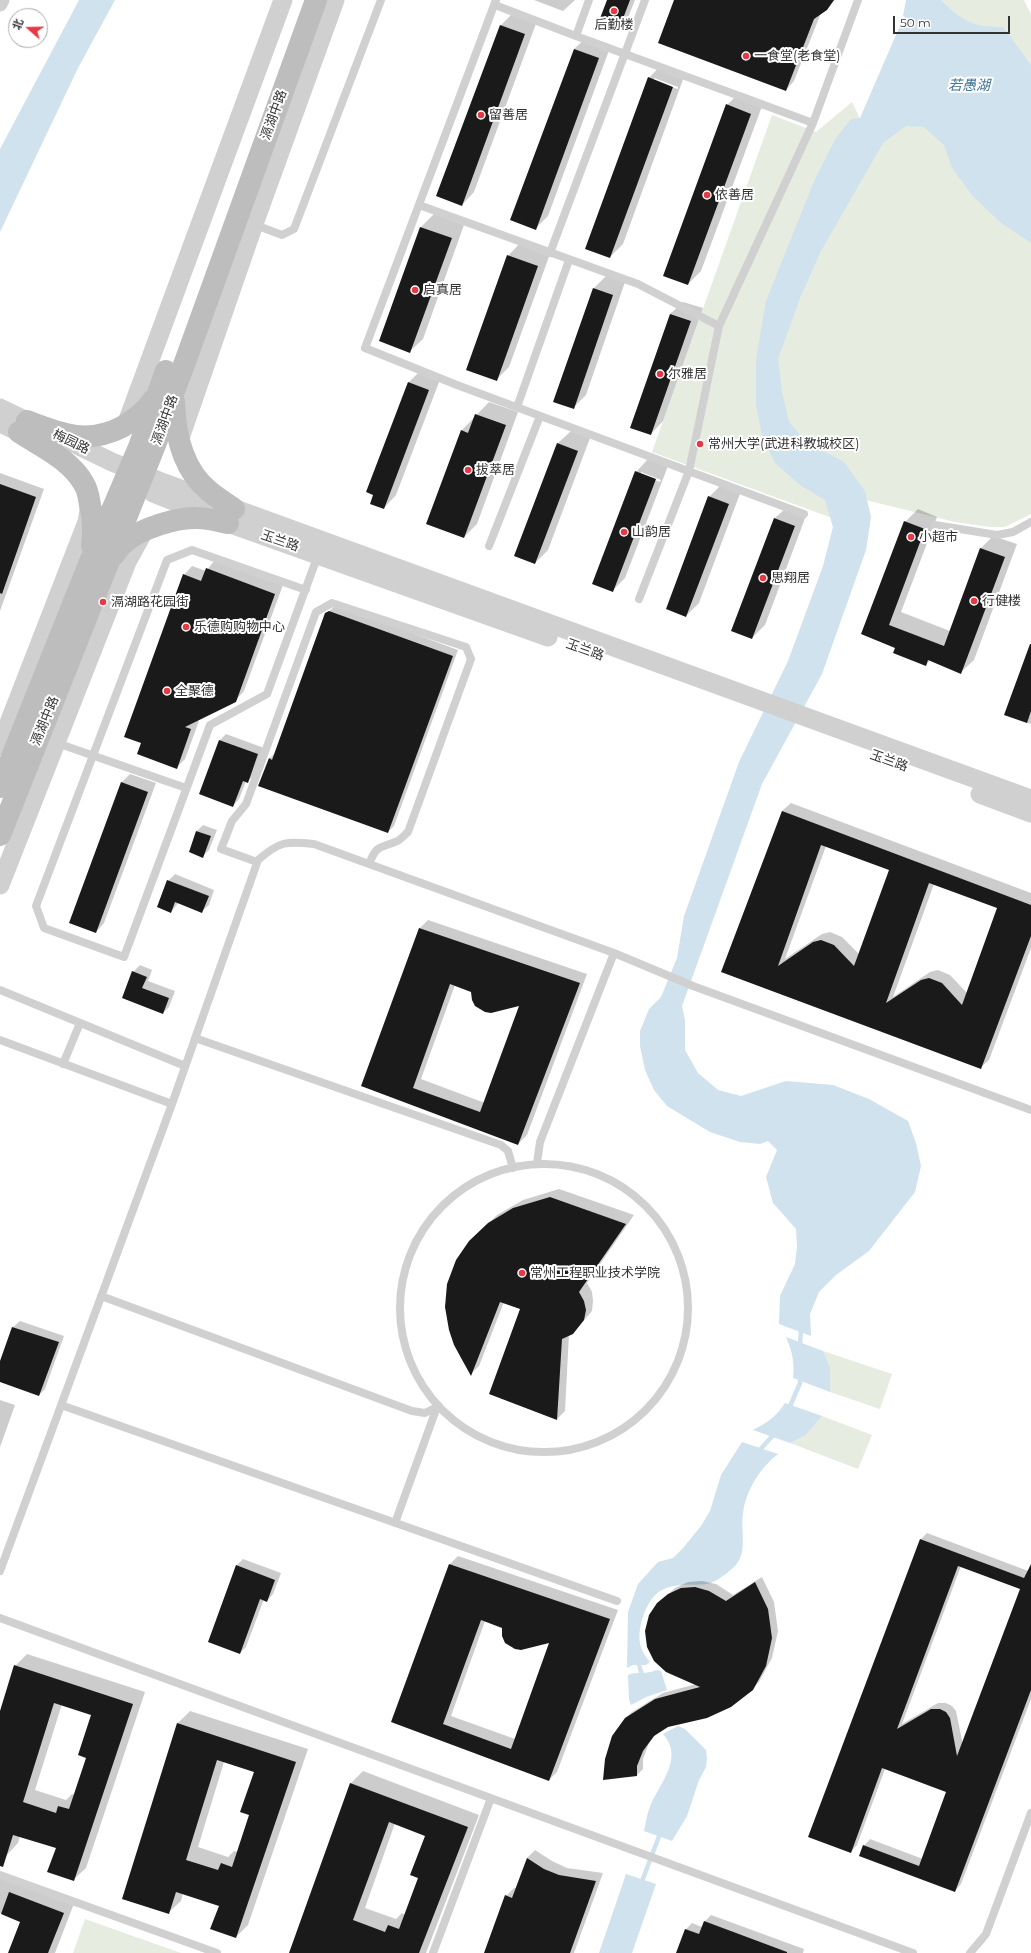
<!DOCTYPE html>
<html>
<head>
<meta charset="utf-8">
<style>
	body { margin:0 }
	#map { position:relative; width:1031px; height:1953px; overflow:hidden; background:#fff; font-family:Montserrat,"Noto Sans SC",sans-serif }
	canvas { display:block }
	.north { position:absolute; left:8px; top:8px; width:40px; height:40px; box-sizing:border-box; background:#fff; border:1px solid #adadad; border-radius:50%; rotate:290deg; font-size:11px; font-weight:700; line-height:16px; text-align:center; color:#333 }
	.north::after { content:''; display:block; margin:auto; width:14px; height:18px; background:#e63946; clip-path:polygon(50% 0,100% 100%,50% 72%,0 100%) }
	.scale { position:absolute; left:893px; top:16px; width:117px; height:18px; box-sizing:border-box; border:2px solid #333; border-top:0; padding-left:5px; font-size:12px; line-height:14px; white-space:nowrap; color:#333; -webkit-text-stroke:3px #fff; paint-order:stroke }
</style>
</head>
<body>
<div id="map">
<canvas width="1031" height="1953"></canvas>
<div class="north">北</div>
<div class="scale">50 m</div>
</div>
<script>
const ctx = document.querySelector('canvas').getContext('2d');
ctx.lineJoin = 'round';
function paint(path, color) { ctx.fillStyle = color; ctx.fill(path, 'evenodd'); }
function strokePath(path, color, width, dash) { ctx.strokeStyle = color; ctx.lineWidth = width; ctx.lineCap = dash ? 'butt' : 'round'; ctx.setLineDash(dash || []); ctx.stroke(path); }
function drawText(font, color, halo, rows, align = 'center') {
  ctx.font = font + ' Montserrat,"Noto Sans SC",sans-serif'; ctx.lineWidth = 4; ctx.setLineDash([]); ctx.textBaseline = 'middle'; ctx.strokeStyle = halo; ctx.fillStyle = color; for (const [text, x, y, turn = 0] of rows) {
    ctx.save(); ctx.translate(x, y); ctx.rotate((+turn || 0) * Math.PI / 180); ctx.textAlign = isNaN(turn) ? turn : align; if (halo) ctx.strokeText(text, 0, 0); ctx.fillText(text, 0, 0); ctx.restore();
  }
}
paint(new Path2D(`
	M 930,0 L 1024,0 L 1031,14 L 1031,514 L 1005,527 L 990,527 L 955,522 L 841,494 L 832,518 L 652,452 L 772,115 L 816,132 L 852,102 L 866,132 Z
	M 823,1351 L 892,1374 L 880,1409 L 830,1392 L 830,1367 Z
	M 822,1416 L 872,1435 L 858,1469 L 790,1443 L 806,1435 Z
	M 85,1919 L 181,1953 L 73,1953 Z`), '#e6ecdf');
paint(new Path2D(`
	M 79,0 L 115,0 L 78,68 L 0,232 L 0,149 Z
	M 906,0 L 941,0 C 963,22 973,27 1003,27 L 1031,65 L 1031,243 L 1000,222 L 972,195 L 952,168 L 944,145 L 924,127 L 906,126 L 883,143 L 821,251 L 800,298 L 778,359 L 782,392 L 789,422 L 806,442 L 844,462 L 865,491 L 871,517 L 866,550 L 822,674 L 762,784 L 682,1006 L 685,1020 L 685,1050 L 698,1073 L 718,1090 L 741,1096 L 786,1081 L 833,1085 L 869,1099 L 908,1121 L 916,1143 L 921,1166 L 915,1192 L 869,1251 L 836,1275 L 819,1292 L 810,1314 L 811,1336 L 779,1324 L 780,1296 L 795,1264 L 797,1247 L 796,1229 L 773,1203 L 766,1177 L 777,1150 L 768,1141 L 760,1144 L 740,1142 L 710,1132 L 667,1106 L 654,1090 L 645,1070 L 640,1046 L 640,1031 L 649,1009 L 661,997 L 677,958 L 684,916 L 739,762 L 788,661 L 823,566 L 833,527 L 825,500 L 800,485 L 775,463 L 762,436 L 756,404 L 756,359 L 766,301 L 815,179 L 836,138 L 851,119 L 860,118 L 902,21 Z
	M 786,1337 L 823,1351 L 830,1367 L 830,1392 L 793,1378 C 795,1363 792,1351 786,1337 Z
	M 785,1403 L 822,1416 L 806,1435 L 790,1443 L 753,1430 C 767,1423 777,1416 785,1403 Z
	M 742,1442 L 778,1454 C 760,1468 746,1490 743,1513 C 740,1531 749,1554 733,1568 C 726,1574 716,1582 707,1584 C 692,1586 677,1582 662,1590 C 647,1597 637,1627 640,1643 C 641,1650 645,1656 650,1662 L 646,1665 L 633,1665 L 627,1668 L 628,1612 L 638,1584 L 658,1562 L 673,1558 L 683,1548 L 701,1526 L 710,1511 L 721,1475 Z
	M 656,1670 L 661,1671 L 667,1690 L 646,1697 L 631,1705 L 629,1699 L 628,1675 C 637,1671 647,1675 656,1670 Z
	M 678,1726 L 685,1729 L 706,1750 L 707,1758 L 706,1767 L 699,1780 L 687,1816 L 672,1841 L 644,1831 C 646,1822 647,1813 651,1804 C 661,1782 684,1757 663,1734 Z
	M 626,1874 L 656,1884 L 632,1953 L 599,1953 Z`), '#cfe2ee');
paint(new Path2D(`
	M 534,0 L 575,0 L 563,11 Z
	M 608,0 L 635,0 L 627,20 L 619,28 Z
	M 675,0 L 835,0 L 821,13 L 794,81 L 786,90 Z
	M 513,13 L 537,21 L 474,192 L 462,205 L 501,25 Z
	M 587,37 L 611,45 L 548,216 L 535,229 L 574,49 Z
	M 661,65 L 685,74 L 623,244 L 610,257 L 649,78 ZM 654,78 L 678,87 L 678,89 L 654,81 Z
	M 740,92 L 764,101 L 701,271 L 688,284 L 727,105 Z
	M 434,214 L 464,225 L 423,339 L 410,351 L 381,341 L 421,227 Z
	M 520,243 L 550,254 L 509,367 L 496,380 L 508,256 Z
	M 606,276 L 625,282 L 586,395 L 573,408 L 593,289 Z
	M 683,302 L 703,308 L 663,421 L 651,434 L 670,314 Z
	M 421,370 L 441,377 L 396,495 L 384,508 L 408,383 Z
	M 489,402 L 518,412 L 477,524 L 464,537 L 462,430 Z
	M 571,431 L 590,438 L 548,550 L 535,563 L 516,555 L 558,443 Z
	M 648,459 L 668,466 L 625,578 L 612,591 L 636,472 ZM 641,472 L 661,480 L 660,482 L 641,475 Z
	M 0,473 L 44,489 L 0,611 Z
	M 722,484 L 741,491 L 699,603 L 686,616 L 709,497 Z
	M 788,506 L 807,513 L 765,625 L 752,638 L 733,630 L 775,518 Z
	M 918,509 L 937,517 L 901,612 L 950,631 L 981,548 L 993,536 L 1017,544 L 974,660 L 961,672 L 930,660 L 926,665 L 896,647 L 862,634 L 905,522 Z
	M 215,560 L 283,585 L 244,691 L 236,700 L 197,720 L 199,721 L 185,759 L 176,768 L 184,575 L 192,566 L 206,571 Z
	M 336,605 L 458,650 L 394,826 L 388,832 L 269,759 L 275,753 L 326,614 Z
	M 1031,643 L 1031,724 L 1005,714 Z
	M 226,734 L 264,748 L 254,775 L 248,781 L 246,781 L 239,799 L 233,806 L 200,794 L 220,740 Z
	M 130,774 L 156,783 L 104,923 L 96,932 L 122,782 Z
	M 791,803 L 1031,893 L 1031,948 L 989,1060 L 980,1068 L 722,971 L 782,811 ZM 826,846 L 890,869 L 859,954 L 842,937 L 830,932 L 822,934 L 785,959 ZM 934,884 L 998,907 L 967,993 L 950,975 L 938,970 L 930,972 L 893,997 Z
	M 203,825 L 217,830 L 209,850 L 203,856 L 197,831 Z
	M 175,874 L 214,890 L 209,905 L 202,911 L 179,902 L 171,912 L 168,881 Z
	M 428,920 L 587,974 L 527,1135 L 518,1144 L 362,1085 L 420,928 ZM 455,985 L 520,1005 L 485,1103 L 421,1079 Z
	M 140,965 L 152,970 L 148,981 L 175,991 L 169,1007 L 163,1013 L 123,998 L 133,972 Z
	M 559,1189 L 634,1215 L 587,1283 L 592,1292 L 593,1301 L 592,1311 L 581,1324 L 569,1334 L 565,1411 L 557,1419 L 490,1394 L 521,1309 L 504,1302 L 479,1366 L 471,1374 L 461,1358 L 450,1330 L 470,1242 L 497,1215 L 523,1200 Z
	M 20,1321 L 64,1336 L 45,1389 L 39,1395 L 0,1381 L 0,1364 L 13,1327 Z
	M 0,1400 L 15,1405 L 0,1447 Z
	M 927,1533 L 1031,1572 L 1031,1699 L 961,1884 L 955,1891 L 864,1846 L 870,1839 L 923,1859 L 947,1791 L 885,1769 L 857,1845 L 851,1852 L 921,1539 ZM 961,1566 L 1021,1589 L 963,1745 L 956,1711 L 952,1706 L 946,1703 L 938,1703 L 902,1724 Z
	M 458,1556 L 618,1610 L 557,1772 L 549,1780 L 392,1721 L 450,1564 ZM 485,1621 L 551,1641 L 515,1739 L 451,1716 Z
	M 243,1559 L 281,1573 L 273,1594 L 267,1601 L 264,1599 L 246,1647 L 240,1653 L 236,1566 Z
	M 762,1577 L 774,1602 L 778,1631 L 772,1658 L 759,1682 L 752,1689 L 667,1726 L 657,1733 L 649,1743 L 643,1759 L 643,1769 L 637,1775 L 625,1718 L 632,1712 L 663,1693 L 696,1684 L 658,1604 L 675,1588 L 688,1582 L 702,1581 L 716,1584 L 733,1595 Z
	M 27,1654 L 145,1692 L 86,1868 L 73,1880 L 57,1848 L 20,1836 L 18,1843 L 6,1856 L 0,1854 L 0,1714 L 15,1666 ZM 62,1704 L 93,1714 L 88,1757 L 75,1795 L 72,1794 L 66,1800 L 35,1790 Z
	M 190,1711 L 308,1749 L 248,1925 L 236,1937 L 220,1905 L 183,1893 L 181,1901 L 168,1913 L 123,1899 L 178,1723 ZM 224,1762 L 255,1772 L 251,1815 L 238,1852 L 234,1851 L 228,1857 L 198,1847 Z
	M 363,1771 L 479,1815 L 426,1953 L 290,1953 L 351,1783 ZM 395,1823 L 426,1835 L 420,1878 L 405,1915 L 402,1913 L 396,1919 L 365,1908 Z
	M 535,1850 L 552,1861 L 567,1868 L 603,1873 L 574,1953 L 485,1953 L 506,1896 L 514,1888 L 516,1888 L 527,1858 Z
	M 0,1878 L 75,1901 L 55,1953 L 13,1953 L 22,1921 L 0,1913 Z
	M 711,1915 L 804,1949 L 803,1953 L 677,1953 L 685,1930 L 692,1923 L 702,1927 L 705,1921 Z`), '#0003');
strokePath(new Path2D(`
	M 800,1347 L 801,1326
	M 788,1411 L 800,1383 L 800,1374
	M 757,1453 L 776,1432
	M 638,1661 L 643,1679
	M 641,1884 L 661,1831`), '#cfe2ee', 4.5);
paint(new Path2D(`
	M 607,0 L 630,0 L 619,29 L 599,21 Z
	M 674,0 L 834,0 L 827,10 L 814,19 L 786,91 L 658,43 Z
	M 500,25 L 525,34 L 462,206 L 436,196 Z
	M 574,49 L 599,58 L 536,230 L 510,220 Z
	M 648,77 L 673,87 L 610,258 L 585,249 Z
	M 726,104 L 751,114 L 688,285 L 663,276 Z
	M 420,227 L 452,238 L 410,353 L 379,341 Z
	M 507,255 L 538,266 L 497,381 L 466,370 Z
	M 593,288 L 613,295 L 574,409 L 553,402 Z
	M 670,314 L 691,321 L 651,435 L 630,428 Z
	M 408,382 L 429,390 L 384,509 L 370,504 L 373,495 L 366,492 Z
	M 475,414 L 506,425 L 464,538 L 426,524 L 461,430 L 468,433 Z
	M 557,443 L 578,451 L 535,564 L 514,556 Z
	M 635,471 L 656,479 L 613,592 L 592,584 Z
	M 0,484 L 36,497 L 2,594 L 0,593 Z
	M 708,496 L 729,504 L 686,617 L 666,609 Z
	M 774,518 L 795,526 L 752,639 L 731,631 Z
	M 904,521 L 925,529 L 889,625 L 944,646 L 980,548 L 1005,557 L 961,674 L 928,660 L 926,666 L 893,653 L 895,648 L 861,634 Z
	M 206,568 L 275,594 L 236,702 L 185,727 L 191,729 L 177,769 L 137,754 L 141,743 L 124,737 L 183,574 L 201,581 Z
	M 329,611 L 453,656 L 388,833 L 258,786 L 269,758 L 272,760 L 325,613 Z
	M 1030,644 L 1031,644 L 1031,711 L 1027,723 L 1004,715 Z
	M 219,740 L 258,754 L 248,783 L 243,781 L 233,807 L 199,794 Z
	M 121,782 L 148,792 L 96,933 L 69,923 Z
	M 782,811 L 1031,905 L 1031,936 L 981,1069 L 721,972 ZM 821,845 L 889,870 L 854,966 L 834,945 L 821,940 L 813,942 L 778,966 ZM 929,883 L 997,908 L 962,1005 L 942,983 L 929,978 L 921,980 L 886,1003 Z
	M 196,831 L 211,836 L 203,858 L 189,852 Z
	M 167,880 L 209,896 L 202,913 L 175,902 L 171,913 L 157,907 Z
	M 419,928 L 580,983 L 518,1145 L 361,1086 ZM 450,984 L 471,992 L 472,1000 L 475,1006 L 485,1012 L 491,1013 L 519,1006 L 480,1112 L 413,1088 Z
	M 132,971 L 147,977 L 142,988 L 169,998 L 163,1014 L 122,998 Z
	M 550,1197 L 626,1224 L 579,1292 L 584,1301 L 586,1310 L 584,1320 L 573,1334 L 562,1339 L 557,1420 L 489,1394 L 520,1309 L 500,1302 L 471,1376 L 454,1345 L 449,1330 L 445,1307 L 447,1284 L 456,1260 L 469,1241 L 488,1223 L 513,1208 Z
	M 12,1327 L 59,1342 L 39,1396 L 0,1382 L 0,1361 Z
	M 920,1539 L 1024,1578 L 1031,1564 L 1031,1690 L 955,1892 L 859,1856 L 863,1845 L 919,1866 L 946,1792 L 882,1768 L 851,1853 L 808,1837 ZM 958,1566 L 1020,1589 L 957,1756 L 950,1718 L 946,1712 L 940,1709 L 931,1709 L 897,1729 Z
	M 449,1564 L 610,1619 L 549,1781 L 391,1722 ZM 481,1620 L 502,1628 L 502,1636 L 505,1643 L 515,1649 L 521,1650 L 549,1643 L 511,1749 L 443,1724 Z
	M 236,1565 L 275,1580 L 267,1602 L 260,1599 L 240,1654 L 208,1642 Z
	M 755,1582 L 768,1609 L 772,1638 L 766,1666 L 753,1690 L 731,1707 L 707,1718 L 668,1727 L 654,1736 L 643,1751 L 637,1766 L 637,1776 L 603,1780 L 605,1759 L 612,1736 L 625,1718 L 655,1699 L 700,1687 L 666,1672 L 654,1661 L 647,1647 L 645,1631 L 649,1615 L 657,1603 L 668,1594 L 681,1588 L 695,1587 L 709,1591 L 726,1601 Z
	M 14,1665 L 133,1704 L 74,1881 L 47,1872 L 56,1848 L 13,1835 L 3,1867 L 0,1866 L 0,1711 ZM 54,1703 L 91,1715 L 78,1755 L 86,1758 L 69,1809 L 58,1806 L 56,1813 L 23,1802 Z
	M 177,1723 L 296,1762 L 236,1938 L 210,1929 L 219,1906 L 176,1892 L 169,1914 L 122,1899 ZM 217,1760 L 254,1772 L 240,1812 L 249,1815 L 232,1867 L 221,1863 L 218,1870 L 186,1860 Z
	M 350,1783 L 468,1827 L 419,1953 L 289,1953 ZM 389,1822 L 425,1836 L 410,1875 L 418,1878 L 399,1929 L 388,1925 L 385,1932 L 353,1920 Z
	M 527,1858 L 544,1869 L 559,1875 L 596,1881 L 570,1953 L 484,1953 L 505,1895 L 512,1898 Z
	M 9,1892 L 64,1913 L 48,1953 L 8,1953 L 20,1922 L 1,1914 Z
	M 704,1921 L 787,1952 L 787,1953 L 676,1953 L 685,1929 L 699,1934 Z`), '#1a1a1a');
strokePath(new Path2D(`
	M 496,0 L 365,348 L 457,385 L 804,514
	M 589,0 L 576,36 L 813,123 L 719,326 L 689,471 L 639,599
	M 495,5 L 576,36
	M 813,123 L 858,0
	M 419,205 L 638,284 L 719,326
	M 253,224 L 282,235 L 294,229 L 381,0
	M 550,253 L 645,0
	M 517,407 L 569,260
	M 935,525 L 997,535 L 1013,532 L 1031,522
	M 489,546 L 540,416
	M 306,590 L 192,550 L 167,560 L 36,906 L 44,928 L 124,957 L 210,725 L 267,694 L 318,555
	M 57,743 L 186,788
	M 257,862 L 221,849 L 232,821 L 246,804 L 316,612 L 332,603 L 466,647 L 471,659 L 408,832 C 404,835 400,841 395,842 C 378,849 377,845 369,864
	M 0,990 L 185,1066
	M 195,1038 L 501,1145 L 508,1151 L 513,1168
	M 0,1040 L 172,1104
	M 63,1064 L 80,1023
	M 537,1163 L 540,1142 L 614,953
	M400 1308a144 144 0 1 1 288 0a144 144 0 1 1-288 0Z
	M 101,1296 L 412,1411 L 425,1413 L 437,1407
	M 61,1405 L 617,1601
	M 395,1523 L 437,1407
	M 0,1571 L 172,1104 L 258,860 C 280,841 286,841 314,844 L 614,953 L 693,986 L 1031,1110
	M 0,1618 L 913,1953
	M 0,1875 L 217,1953
	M 433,1953 L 491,1798
	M 970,1953 L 986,1934 L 1031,1813`), '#d0d0d0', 8);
strokePath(new Path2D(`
	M 0,4 L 2,0`), '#d0d0d0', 15);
strokePath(new Path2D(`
	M 0,408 L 112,462 L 164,483 L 1031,799
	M 0,423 L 32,438
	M 126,425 L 283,0
	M 179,441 L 254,224 L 335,0
	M 153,493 L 228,523 L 548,637
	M 0,746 L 87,522 L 89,510
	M 980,794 L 1031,813
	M 0,885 L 127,562 L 144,531`), '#d0d0d0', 19);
strokePath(new Path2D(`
	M 174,401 C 175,434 183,470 209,491 C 217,498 226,503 234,509
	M 27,421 C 61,434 87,445 122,427 C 134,420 145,412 153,400
	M 19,432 C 42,447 71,460 84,484 C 88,490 89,499 90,505 C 94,520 94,531 92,545
	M 114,555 C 117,551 120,546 124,543 C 139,529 177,517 197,518 C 208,518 218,521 228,523
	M 0,787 L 89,564 L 139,447 L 166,371
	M 0,835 L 155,445 L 316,0`), '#bdbdbd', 22);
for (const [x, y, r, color] of [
	[614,11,4,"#e63946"],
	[746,56,4,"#e63946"],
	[481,115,4,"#e63946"],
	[707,195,4,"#e63946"],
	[415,290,4,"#e63946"],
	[660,374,4,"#e63946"],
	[700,444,4,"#e63946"],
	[468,470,4,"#e63946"],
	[624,532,4,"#e63946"],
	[911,537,4,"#e63946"],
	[763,578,4,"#e63946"],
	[974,601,4,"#e63946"],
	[103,602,4,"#e63946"],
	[186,627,4,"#e63946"],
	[167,691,4,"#e63946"],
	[522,1273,4,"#e63946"]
]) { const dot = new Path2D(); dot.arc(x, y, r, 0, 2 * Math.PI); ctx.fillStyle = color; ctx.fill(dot); strokePath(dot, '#fff', 1.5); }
drawText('13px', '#333', '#fff', [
	["后勤楼",614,25,"center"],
	["一食堂(老食堂)",754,56],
	["留善居",489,115],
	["依善居",715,195],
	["启真居",423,290],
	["尔雅居",668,374],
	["常州大学(武进科教城校区)",708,444],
	["拔萃居",476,470],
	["山韵居",632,532],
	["小超市",919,537],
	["思翔居",771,578],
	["行健楼",982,601],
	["滆湖路花园街",111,602],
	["乐德购购物中心",194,627],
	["全聚德",175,691],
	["常州工程职业技术学院",530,1273]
], 'left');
drawText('13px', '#333', '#fff', [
	["滆湖中路",274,115,-70],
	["滆湖中路",165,420,-70],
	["梅园路",71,442,26],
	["玉兰路",280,541,19],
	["玉兰路",585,650,20],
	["滆湖中路",45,721,-68],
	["玉兰路",889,761,20]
]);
drawText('italic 14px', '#3f7597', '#fff', [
	["若愚湖",969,86]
]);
</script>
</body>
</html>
